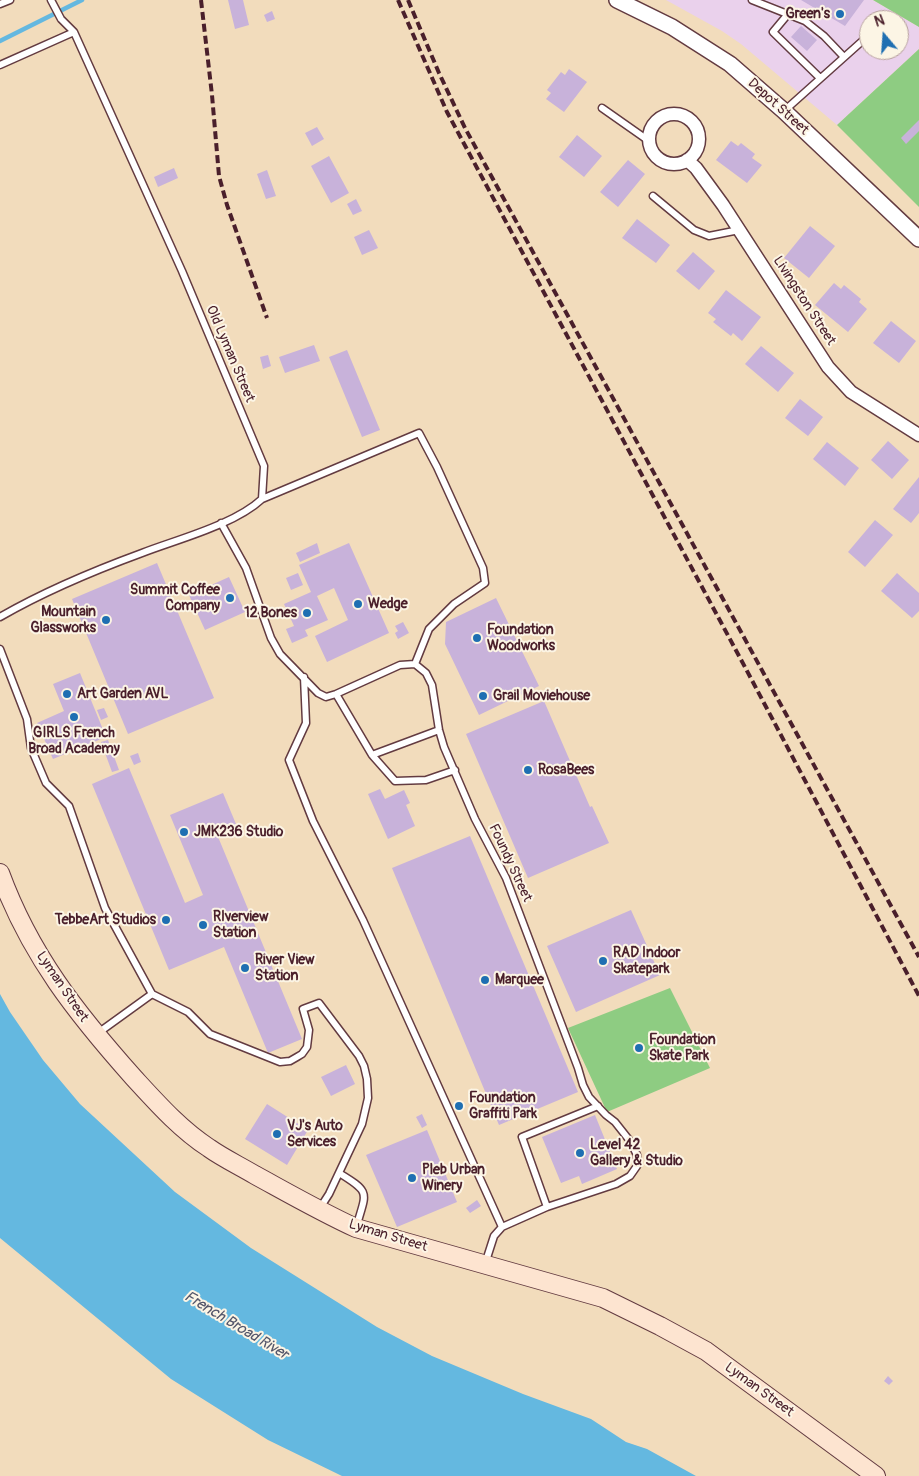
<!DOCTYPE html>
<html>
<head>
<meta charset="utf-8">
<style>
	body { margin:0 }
	#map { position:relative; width:919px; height:1476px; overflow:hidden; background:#f2dcbc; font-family:Pangolin,sans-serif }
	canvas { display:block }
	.north { position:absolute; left:859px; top:10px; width:50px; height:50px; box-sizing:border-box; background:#fcf5e5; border:1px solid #b59f9b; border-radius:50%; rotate:342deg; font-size:14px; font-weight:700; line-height:20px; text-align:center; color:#4a1f2b }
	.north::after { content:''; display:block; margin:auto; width:18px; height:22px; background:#1f6fb2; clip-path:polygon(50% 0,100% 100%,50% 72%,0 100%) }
</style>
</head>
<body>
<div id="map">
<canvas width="919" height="1476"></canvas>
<div class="north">N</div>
</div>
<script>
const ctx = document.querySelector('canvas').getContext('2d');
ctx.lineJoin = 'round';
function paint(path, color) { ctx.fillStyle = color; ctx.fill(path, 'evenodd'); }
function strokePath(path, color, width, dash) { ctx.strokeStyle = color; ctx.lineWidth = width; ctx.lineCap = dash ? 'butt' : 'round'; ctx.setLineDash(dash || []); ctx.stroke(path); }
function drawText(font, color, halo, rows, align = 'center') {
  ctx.font = font + ' Pangolin,sans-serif'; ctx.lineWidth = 4; ctx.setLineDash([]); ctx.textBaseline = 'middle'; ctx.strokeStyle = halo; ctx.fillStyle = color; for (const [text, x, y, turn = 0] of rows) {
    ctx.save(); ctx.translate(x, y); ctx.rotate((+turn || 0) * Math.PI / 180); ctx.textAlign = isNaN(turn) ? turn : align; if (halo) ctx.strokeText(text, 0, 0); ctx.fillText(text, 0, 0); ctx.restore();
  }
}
paint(new Path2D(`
	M 666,0 L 873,0 L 919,27 L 919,49 L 837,125 L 741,44 L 722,31 ZM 869,20 L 899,20 L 899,50 L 869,50 Z`), '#ead1ec');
paint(new Path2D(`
	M 873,0 L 919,0 L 919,27 Z
	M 919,49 L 919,207 L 837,125 Z
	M 670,988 L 710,1068 L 607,1112 L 568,1028 Z`), '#8ecc82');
paint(new Path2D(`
	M 0,994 L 10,1012 L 43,1060 L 80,1104 L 175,1192 L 251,1248 L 377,1327 L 432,1356 L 523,1394 L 591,1419 L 626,1442 L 647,1449 L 696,1476 L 342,1476 L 268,1440 L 171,1379 L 0,1238 Z`), '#64b8e0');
strokePath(new Path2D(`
	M 0,41 L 82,0`), '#64b8e0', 4.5);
paint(new Path2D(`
	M 228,0 L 243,0 L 249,25 L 235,29 Z
	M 801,0 L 864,0 L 845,26 Z
	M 272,11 L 275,19 L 267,22 L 264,15 Z
	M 801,26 L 817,40 L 807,51 L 791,37 Z
	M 569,69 L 587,82 L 564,112 L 546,99 L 551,93 L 547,90 L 561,72 L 565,75 Z
	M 919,120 L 919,131 L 906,144 L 901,138 Z
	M 317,127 L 324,139 L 312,146 L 305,133 Z
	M 577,135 L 602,156 L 584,177 L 559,157 Z
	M 731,141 L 738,146 L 741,143 L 755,154 L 752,158 L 762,165 L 747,183 L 716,160 Z
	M 329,156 L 349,193 L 331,203 L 311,166 Z
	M 628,160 L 645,174 L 618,207 L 600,192 Z
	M 174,168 L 178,178 L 158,187 L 154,177 Z
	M 267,170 L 276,196 L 266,199 L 257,174 Z
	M 356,199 L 362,211 L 353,215 L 347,204 Z
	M 637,219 L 670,245 L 656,263 L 622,238 Z
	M 810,226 L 835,246 L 809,278 L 784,258 Z
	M 369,230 L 378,248 L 362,255 L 354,237 Z
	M 693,252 L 715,271 L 699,290 L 676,271 Z
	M 834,283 L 841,289 L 844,285 L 861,299 L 859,302 L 867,309 L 848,332 L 815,305 Z
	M 726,290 L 761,317 L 742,341 L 733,333 L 731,336 L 713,322 L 716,319 L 708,313 Z
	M 891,321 L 916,341 L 899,363 L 873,343 Z
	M 314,345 L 320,361 L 285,373 L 279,357 Z
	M 761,346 L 794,373 L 778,392 L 745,364 Z
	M 347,350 L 380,430 L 362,437 L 329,357 Z
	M 268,355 L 271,366 L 263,369 L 260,357 Z
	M 800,399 L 823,417 L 808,436 L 785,418 Z
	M 888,441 L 909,460 L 892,479 L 871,460 Z
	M 827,442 L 859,468 L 845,486 L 813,459 Z
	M 919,477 L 919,513 L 911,523 L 893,509 Z
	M 875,520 L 893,535 L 865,567 L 848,552 Z
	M 317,543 L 320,553 L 300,562 L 296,553 Z
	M 349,543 L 389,633 L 327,662 L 315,636 L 348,620 L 334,588 L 317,596 L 328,620 L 305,630 L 308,636 L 292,643 L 286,629 L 294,626 L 284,604 L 311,592 L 299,565 Z
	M 157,563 L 214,698 L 128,734 L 72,599 Z
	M 298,573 L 303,585 L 291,590 L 286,578 Z
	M 897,573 L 919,593 L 919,611 L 912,618 L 881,591 Z
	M 229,577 L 245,612 L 205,630 L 189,595 Z
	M 496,598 L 539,686 L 479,715 L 445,644 L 446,622 Z
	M 403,622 L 409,633 L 398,639 L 395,633 L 398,631 L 395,626 Z
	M 80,673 L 106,737 L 53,759 L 37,723 L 64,711 L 53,684 Z
	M 544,701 L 590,807 L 592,806 L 609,843 L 528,878 L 466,734 Z
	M 104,708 L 108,717 L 101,720 L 97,710 Z
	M 108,740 L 119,770 L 112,772 L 101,742 Z
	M 138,753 L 141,762 L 134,765 L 130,756 Z
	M 129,768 L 185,903 L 203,895 L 170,815 L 223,793 L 236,824 L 216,832 L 302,1039 L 268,1053 L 224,947 L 169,970 L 92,784 Z
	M 380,789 L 385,799 L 404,790 L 410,803 L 406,805 L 415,826 L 388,839 L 368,794 Z
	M 470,836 L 578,1092 L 499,1125 L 392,868 Z
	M 631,910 L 660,975 L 576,1012 L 547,946 Z
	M 346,1065 L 355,1084 L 331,1096 L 321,1077 Z
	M 267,1104 L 308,1130 L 287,1165 L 245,1139 Z
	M 422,1114 L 427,1125 L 422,1128 L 416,1117 Z
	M 595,1115 L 617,1169 L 582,1184 L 579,1176 L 561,1183 L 542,1137 Z
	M 427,1130 L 457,1202 L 397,1227 L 366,1155 Z
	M 477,1200 L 481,1206 L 470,1213 L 466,1208 Z
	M 888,1376 L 893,1381 L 889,1385 L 884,1381 Z`), '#c8b2da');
const service = new Path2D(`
	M 51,0 L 61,19 L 74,32
	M 752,0 L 805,21 L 824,36 L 844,57
	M 0,4 L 10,0
	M 788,14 L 773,32 L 820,78
	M 885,20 L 886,19
	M 0,65 L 74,32 L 182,271 L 264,466 L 262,499 C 234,525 178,539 142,553 C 93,571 45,591 0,617
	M 602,108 L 649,141
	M 784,111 L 869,35
	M 653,196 L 694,230 L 709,236 L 739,230
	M 262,499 L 419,433 L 437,467 L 483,568 L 485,583 L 454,604 L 429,629 L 415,664
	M 221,523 L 246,568 L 271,638 L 280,654 L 318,693 L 326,697 L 336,694 L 400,665 L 415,664 L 426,673 L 432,685 L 439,730 L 444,747 L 475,819 L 506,878 L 578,1068 L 583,1085 L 589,1097 L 606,1115 L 615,1122 L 630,1141 L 637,1155 L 637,1166 L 630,1176 L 616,1184 L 547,1207 L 502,1227 L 494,1236 L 485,1264
	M 0,649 L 27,719 L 31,748 L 46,783 L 69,806 L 105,908 L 152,994
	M 304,677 L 306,723 L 289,760 L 313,821 L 363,920 L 502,1227
	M 336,694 L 372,755 L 395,781 L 426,780 L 455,770
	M 372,755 L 439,730
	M 98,1033 L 152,994 L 188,1012 L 210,1034 L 280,1062 L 290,1061 L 297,1057 L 302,1054 L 307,1047 L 309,1030 L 303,1009 L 319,1003 L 359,1056 L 364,1066 L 367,1079 L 368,1098 L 362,1124 L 329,1194 L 320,1208
	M 339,1173 C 372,1193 366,1192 356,1228
	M 547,1207 L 522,1137 L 598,1106`);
const minor = new Path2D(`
	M649 139a25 25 0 1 1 50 0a25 25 0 1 1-50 0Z
	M 687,160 L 696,168 L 723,205 L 828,367 L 851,392 L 919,435`);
const tertiary = new Path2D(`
	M 617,0 L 672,27 L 730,64 L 784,111 L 919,239`);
const secondary = new Path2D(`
	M 0,873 C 30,955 77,1014 134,1078 C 157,1103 180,1129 209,1148 C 223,1158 240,1166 255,1175 C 288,1193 321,1212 356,1228 L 603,1298 L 660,1326 L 706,1351 L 876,1476`);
strokePath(service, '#633b41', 9);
strokePath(minor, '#633b41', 15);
strokePath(tertiary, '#633b41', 18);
strokePath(secondary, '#633b41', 20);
strokePath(service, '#fff', 6);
strokePath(minor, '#fff', 12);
strokePath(tertiary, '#fff', 15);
strokePath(secondary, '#fde4d0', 18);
strokePath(new Path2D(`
	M 201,0 L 212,95 L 219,176 L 227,205 L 267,318
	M 398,0 L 447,112 L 746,669 L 919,996
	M 408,0 L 439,73 L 465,128 L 919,957`), '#4a1f2b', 4, [8, 4]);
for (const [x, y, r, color] of [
	[840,14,5,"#1f6fb2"],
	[230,598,5,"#1f6fb2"],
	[358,604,5,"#1f6fb2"],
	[307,613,5,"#1f6fb2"],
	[106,620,5,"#1f6fb2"],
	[477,638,5,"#1f6fb2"],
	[67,694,5,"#1f6fb2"],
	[483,696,5,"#1f6fb2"],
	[74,717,5,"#1f6fb2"],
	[528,770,5,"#1f6fb2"],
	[184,832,5,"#1f6fb2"],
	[166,920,5,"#1f6fb2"],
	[203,925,5,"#1f6fb2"],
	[603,961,5,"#1f6fb2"],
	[245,968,5,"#1f6fb2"],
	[485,980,5,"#1f6fb2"],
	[639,1048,5,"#1f6fb2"],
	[459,1106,5,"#1f6fb2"],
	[277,1134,5,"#1f6fb2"],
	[580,1153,5,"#1f6fb2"],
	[412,1178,5,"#1f6fb2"]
]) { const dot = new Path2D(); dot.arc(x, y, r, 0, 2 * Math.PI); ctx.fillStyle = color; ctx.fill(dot); strokePath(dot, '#fcf5e5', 2); }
drawText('bold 14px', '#4a1f2b', '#fcf5e5', [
	["Green's",830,14,"right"],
	["Summit Coffee",220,590,"right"],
	["Company",220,606,"right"],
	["Wedge",368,604],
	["Mountain",96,612,"right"],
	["Glassworks",96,628,"right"],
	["12 Bones",297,613,"right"],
	["Foundation",487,630],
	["Woodworks",487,646],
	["Art Garden AVL",77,694],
	["Grail Moviehouse",493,696],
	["GIRLS French",74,733,"center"],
	["Broad Academy",74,749,"center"],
	["RosaBees",538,770],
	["JMK236 Studio",194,832],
	["RIverview",213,917],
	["Station",213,933],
	["TebbeArt Studios",156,920,"right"],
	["RAD Indoor",613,953],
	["Skatepark",613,969],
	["River View",255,960],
	["Station",255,976],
	["Marquee",495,980],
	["Foundation",649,1040],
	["Skate Park",649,1056],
	["Foundation",469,1098],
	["Graffiti Park",469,1114],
	["VJ's Auto",287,1126],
	["Services",287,1142],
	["Level 42",590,1145],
	["Gallery & Studio",590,1161],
	["Pleb Urban",422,1170],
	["Winery",422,1186]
], 'left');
drawText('14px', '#4a1f2b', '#fcf5e5', [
	["Depot Street",778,107,42],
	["Livingston Street",804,301,57],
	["Old Lyman Street",230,354,67],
	["Foundy Street",510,863,65],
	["Lyman Street",62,987,56],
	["Lyman Street",388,1236,17],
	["Lyman Street",759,1390,36]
]);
drawText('italic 15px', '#53556a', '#fcf5e5', [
	["French Broad River",236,1326,31]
]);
</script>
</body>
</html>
